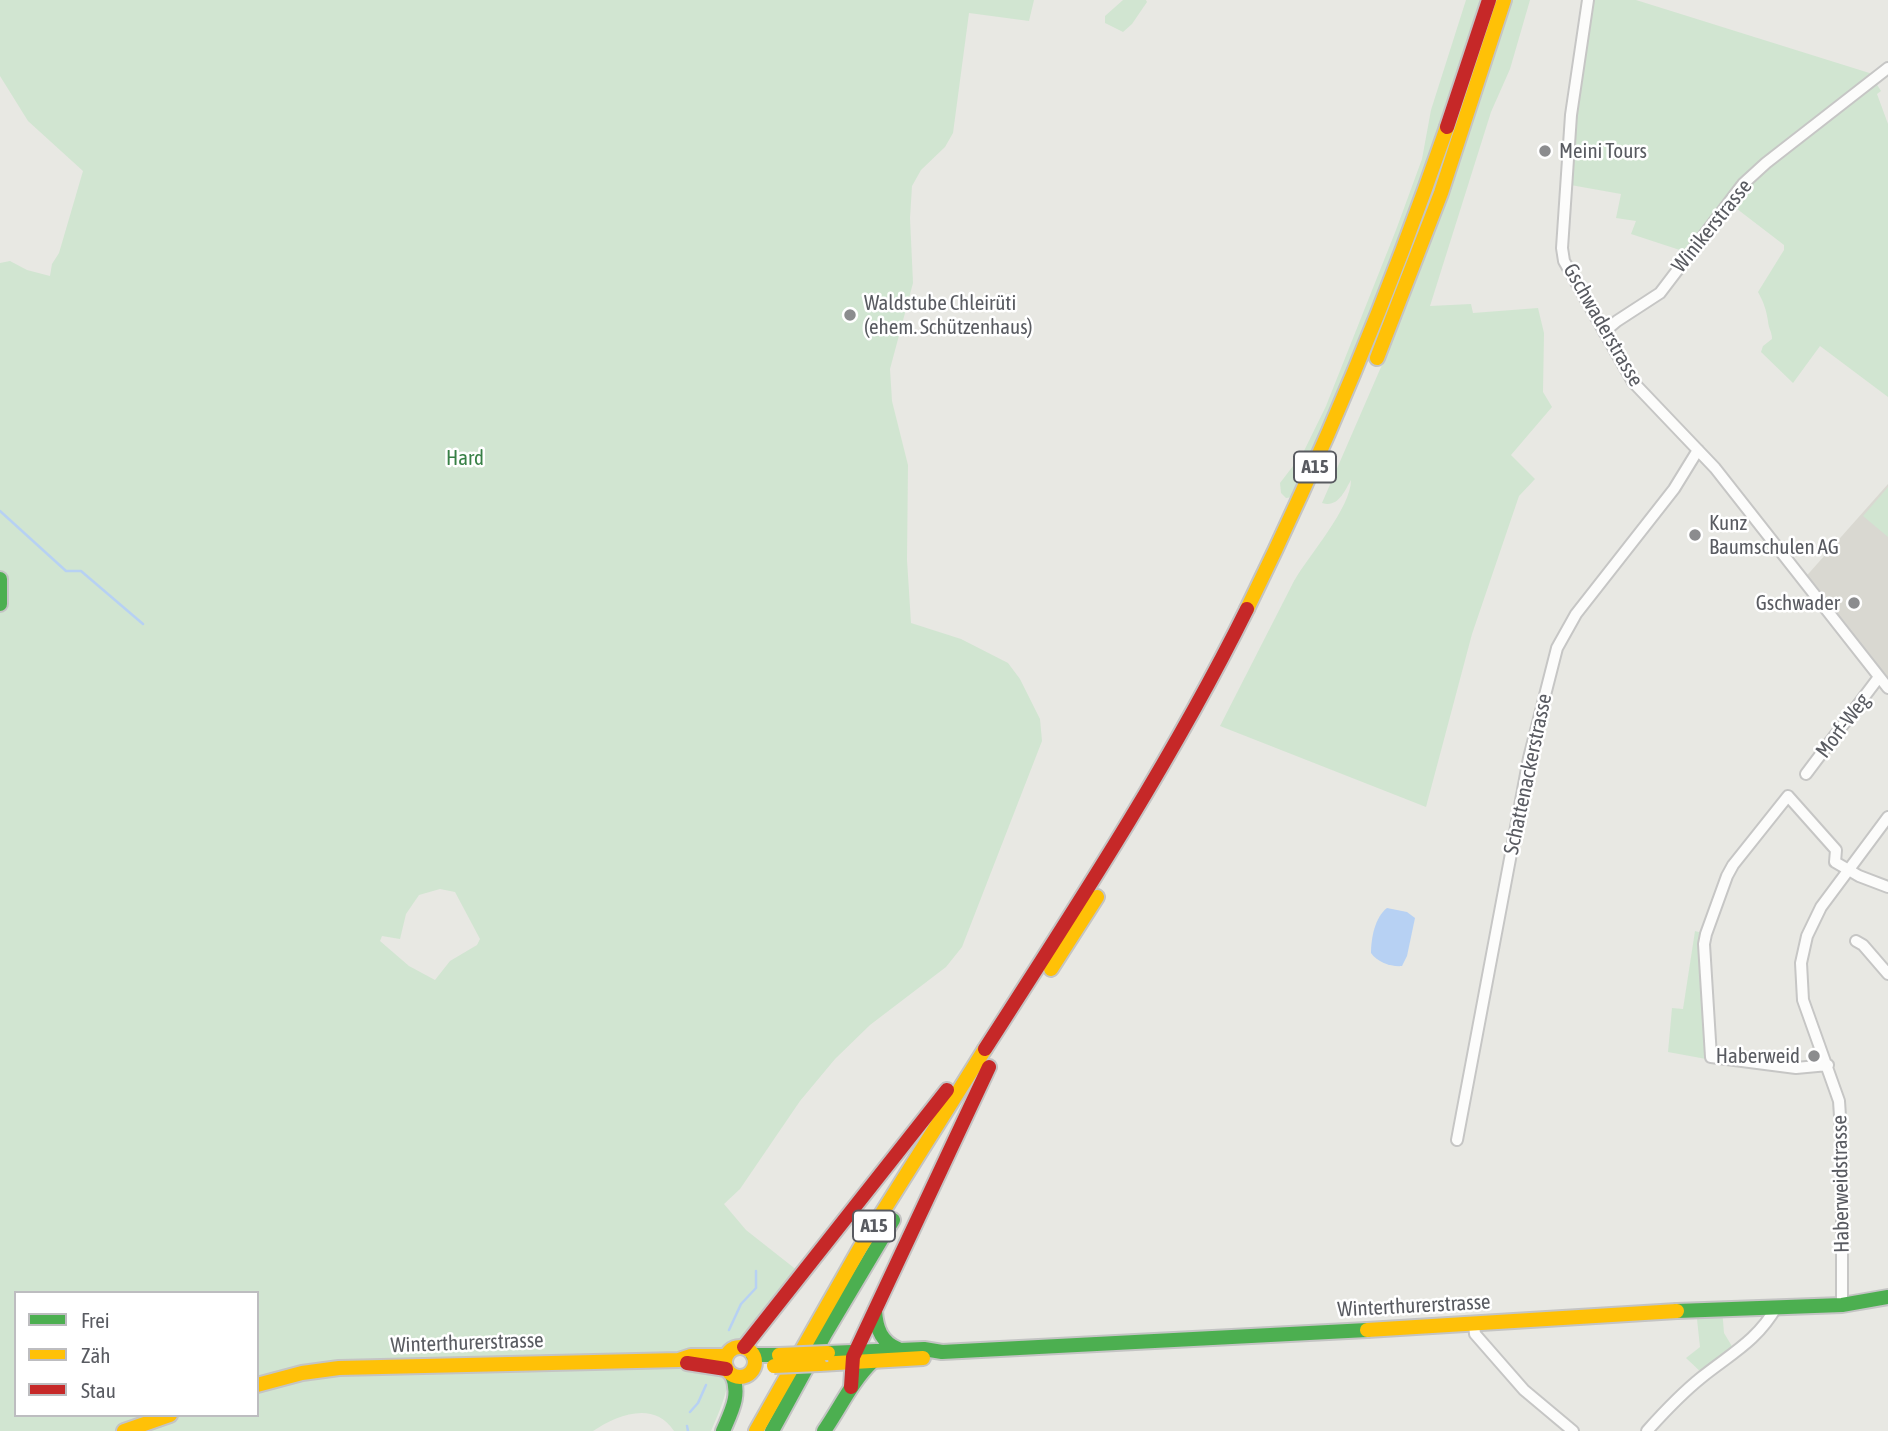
<!DOCTYPE html>
<html>
<head>
<meta charset="utf-8">
<style>
	body { margin:0 }
	#map { position:relative; width:1888px; height:1431px; overflow:hidden; background:#e8e8e3; font-family:"Asap Condensed",sans-serif }
	canvas { display:block }
	.legend { position:absolute; left:14px; top:1291px; width:245px; height:126px; box-sizing:border-box; background:#fff; border:2px solid #bdbdc0; margin:0; padding:9px 12px; list-style:none; font-size:21px; color:#595b61 }
	.legend li { display:flex; align-items:center; gap:14px; height:35px }
	.legend b { width:35px; border:2px solid #bdbdc0 }
</style>
</head>
<body>
<div id="map">
<canvas width="1888" height="1431"></canvas>
<ul class="legend">
<li><b style="height:9px;background:#4caf50"></b>Frei</li>
<li><b style="height:9px;background:#ffc107"></b>Zäh</li>
<li><b style="height:9px;background:#c62828"></b>Stau</li>
</ul>
</div>
<script>
const ctx = document.querySelector('canvas').getContext('2d');
ctx.lineJoin = 'round';
function paint(path, color) { ctx.fillStyle = color; ctx.fill(path, 'evenodd'); }
function strokePath(path, color, width, dash) { ctx.strokeStyle = color; ctx.lineWidth = width; ctx.lineCap = dash ? 'butt' : 'round'; ctx.setLineDash(dash || []); ctx.stroke(path); }
function drawText(font, color, halo, rows, align = 'center') {
  ctx.font = font + ' "Asap Condensed",sans-serif'; ctx.lineWidth = 5; ctx.setLineDash([]); ctx.textBaseline = 'middle'; ctx.strokeStyle = halo; ctx.fillStyle = color; for (const [text, x, y, turn = 0] of rows) {
    ctx.save(); ctx.translate(x, y); ctx.rotate((+turn || 0) * Math.PI / 180); ctx.textAlign = isNaN(turn) ? turn : align; if (halo) ctx.strokeText(text, 0, 0); ctx.fillText(text, 0, 0); ctx.restore();
  }
}
paint(new Path2D(`
	M 1888,484 L 1888,688 L 1802,581 Z`), '#d9d8d1');
paint(new Path2D(`
	M 0,0 L 1034,0 L 1029,21 L 969,13 L 953,133 L 945,147 L 921,170 L 912,186 L 910,218 L 913,283 L 890,369 L 892,401 L 908,465 L 907,560 L 911,623 L 961,639 L 1008,663 L 1020,679 L 1040,719 L 1042,741 L 962,947 L 946,967 L 870,1025 L 835,1059 L 800,1101 L 740,1189 L 724,1204 L 746,1230 L 798,1271 L 741,1340 L 725,1346 C 738,1370 721,1408 711,1431 L 674,1431 C 654,1400 617,1415 593,1431 L 0,1431 L 0,263 L 10,261 L 27,270 L 50,276 L 52,264 L 59,253 L 83,171 L 28,121 L 0,76 ZM 440,889 L 455,892 L 480,939 L 477,945 L 450,961 L 435,980 L 409,966 L 380,941 L 382,936 L 400,939 L 406,914 L 419,895 ZM 16,1293 L 257,1293 L 257,1415 L 16,1415 Z
	M 1123,0 L 1146,0 L 1147,2 L 1132,24 L 1123,32 L 1105,23 L 1105,16 Z
	M 1466,0 L 1480,0 L 1465,55 L 1376,304 L 1293,497 L 1286,498 L 1281,493 L 1280,483 L 1303,453 L 1326,406 L 1396,230 L 1422,159 L 1431,110 Z
	M 1512,0 L 1530,0 L 1510,69 L 1491,112 L 1430,306 L 1471,304 L 1473,313 L 1538,308 L 1544,333 L 1543,392 L 1552,407 L 1511,455 L 1535,479 L 1519,496 L 1472,634 L 1426,807 L 1220,726 L 1294,581 C 1309,555 1351,508 1351,480 C 1344,492 1338,508 1322,503 L 1391,344 Z
	M 1588,0 L 1636,0 L 1879,76 L 1874,80 L 1881,91 L 1877,94 L 1888,124 L 1888,397 L 1820,346 L 1793,383 L 1761,352 L 1763,346 L 1772,339 C 1772,332 1768,327 1768,321 C 1766,309 1764,303 1758,292 L 1784,250 L 1784,245 L 1728,202 L 1689,253 L 1631,234 L 1636,221 L 1616,218 L 1621,194 L 1565,184 Z
	M 1888,487 L 1888,537 L 1863,516 Z
	M 1695,931 L 1706,934 L 1708,1013 L 1706,1059 L 1668,1052 L 1672,1008 L 1683,1009 Z
	M 1722,1308 L 1724,1333 L 1736,1353 L 1704,1375 L 1686,1358 L 1700,1347 L 1696,1310 Z`), '#d1e5d1');
paint(new Path2D(`
	M 1387,908 L 1407,912 L 1415,918 L 1407,956 L 1402,966 C 1391,967 1377,962 1371,953 C 1371,938 1375,917 1387,908 Z`), '#b7d1f3');
strokePath(new Path2D(`
	M 0,511 L 66,571 L 81,571 L 143,624
	M 729,1330 L 741,1304 L 756,1288 L 756,1271
	M 690,1412 L 698,1403 L 706,1385
	M 687,1426 L 688,1431`), '#b7d1f3', 2.5);
const street = new Path2D(`
	M 1588,0 L 1571,115 L 1562,248 L 1564,261 L 1633,382 L 1715,468 L 1888,688
	M 1604,332 L 1617,321 L 1660,293 L 1743,184 L 1766,163 L 1888,68
	M 1806,774 L 1879,677
	M 1856,941 L 1863,945 L 1888,974
	M 1828,1065 L 1796,1068 L 1711,1057 L 1704,944 L 1706,934 L 1727,876 L 1733,865 L 1788,796 L 1836,850 L 1835,862 L 1859,876 L 1888,887
	M 1457,1140 L 1529,758 L 1557,648 L 1576,614 L 1674,489 L 1698,450
	M 1842,1305 L 1842,1147 L 1839,1101 L 1803,1000 L 1801,963 L 1807,936 L 1821,907 L 1888,817
	M 1474,1325 L 1475,1334 L 1524,1390 L 1573,1431
	M 1647,1431 C 1664,1412 1682,1393 1702,1377 C 1732,1353 1757,1341 1777,1306`);
const fast = new Path2D(`
	M 0,579 L 0,604
	M 875,1311 C 876,1328 881,1342 898,1349
	M 1677,1311 L 1842,1305 L 1888,1297
	M 828,1353 L 924,1349 L 942,1352 L 1367,1330
	M 753,1355 L 779,1355
	M 723,1431 C 731,1412 741,1395 732,1375
	M 772,1431 L 825,1334 L 893,1220
	M 824,1431 C 840,1408 852,1381 872,1362`);
const slow = new Path2D(`
	M 1377,358 L 1441,193 L 1504,0
	M 1247,609 C 1324,452 1390,292 1447,127
	M 1051,969 L 1097,897
	M 1367,1330 L 1677,1311
	M725 1362a15 15 0 1 1 30 0a15 15 0 1 1-30 0Z
	M 819,1364 L 923,1358
	M 257,1385 L 302,1373 L 339,1368 L 679,1360 L 691,1356 L 726,1356
	M 124,1431 L 170,1415
	M 756,1431 L 860,1248 L 985,1049`);
const jam = new Path2D(`
	M 1447,127 L 1489,0
	M 985,1049 C 1077,906 1171,762 1247,609
	M 744,1347 L 947,1090
	M 687,1363 L 726,1369
	M 851,1387 L 853,1357 L 989,1067`);
strokePath(street, '#c6c6c5', 14);
strokePath(fast, '#c4c4c4', 18);
strokePath(slow, '#c4c4c4', 18);
strokePath(jam, '#c4c4c4', 18);
strokePath(street, '#fcfcfb', 10);
strokePath(fast, '#4caf50', 14);
strokePath(slow, '#ffc107', 14);
strokePath(jam, '#c62828', 14);
const slowBridge = new Path2D(`
	M 779,1355 L 828,1353
	M 774,1366 L 819,1364`);
strokePath(slowBridge, '#c4c4c4', 18, []);
strokePath(slowBridge, '#ffc107', 14);
for (const [x, y, r, color] of [
	[1545,151,7,"#8b8c8e"],
	[850,315,7,"#8b8c8e"],
	[1695,535,7,"#8b8c8e"],
	[1854,603,7,"#8b8c8e"],
	[1814,1056,7,"#8b8c8e"]
]) { const dot = new Path2D(); dot.arc(x, y, r, 0, 2 * Math.PI); ctx.fillStyle = color; ctx.fill(dot); strokePath(dot, '#fff', 2.5); }
for (const [x, y, w] of [
	[1315,467,42],
	[874,1226,42]
]) { const box = new Path2D(); box.roundRect(x - w / 2, y - 15.5, w, 31, 5); ctx.fillStyle = '#fff'; ctx.fill(box); strokePath(box, '#595b61', 2); }
drawText('bold 19px', '#595b61', null, [
	["A15",1315,467],
	["A15",874,1226]
]);
drawText('21px', '#595b61', '#fff', [
	["Meini Tours",1559,151],
	["Waldstube Chleirüti",864,303],
	["(ehem. Schützenhaus)",864,327],
	["Kunz",1709,523],
	["Baumschulen AG",1709,547],
	["Gschwader",1840,603,"right"],
	["Haberweid",1800,1056,"right"]
], 'left');
drawText('21px', '#595b61', '#fff', [
	["Winikerstrasse",1712,226,-51],
	["Gschwaderstrasse",1603,325,60],
	["Morf-Weg",1843,726,-53],
	["Schattenackerstrasse",1528,774,-78],
	["Haberweidstrasse",1841,1184,-91],
	["Winterthurerstrasse",1414,1306,-3],
	["Winterthurerstrasse",467,1343,-2]
]);
drawText('21px', '#388046', '#fff', [
	["Hard",465,458]
]);
</script>
</body>
</html>
